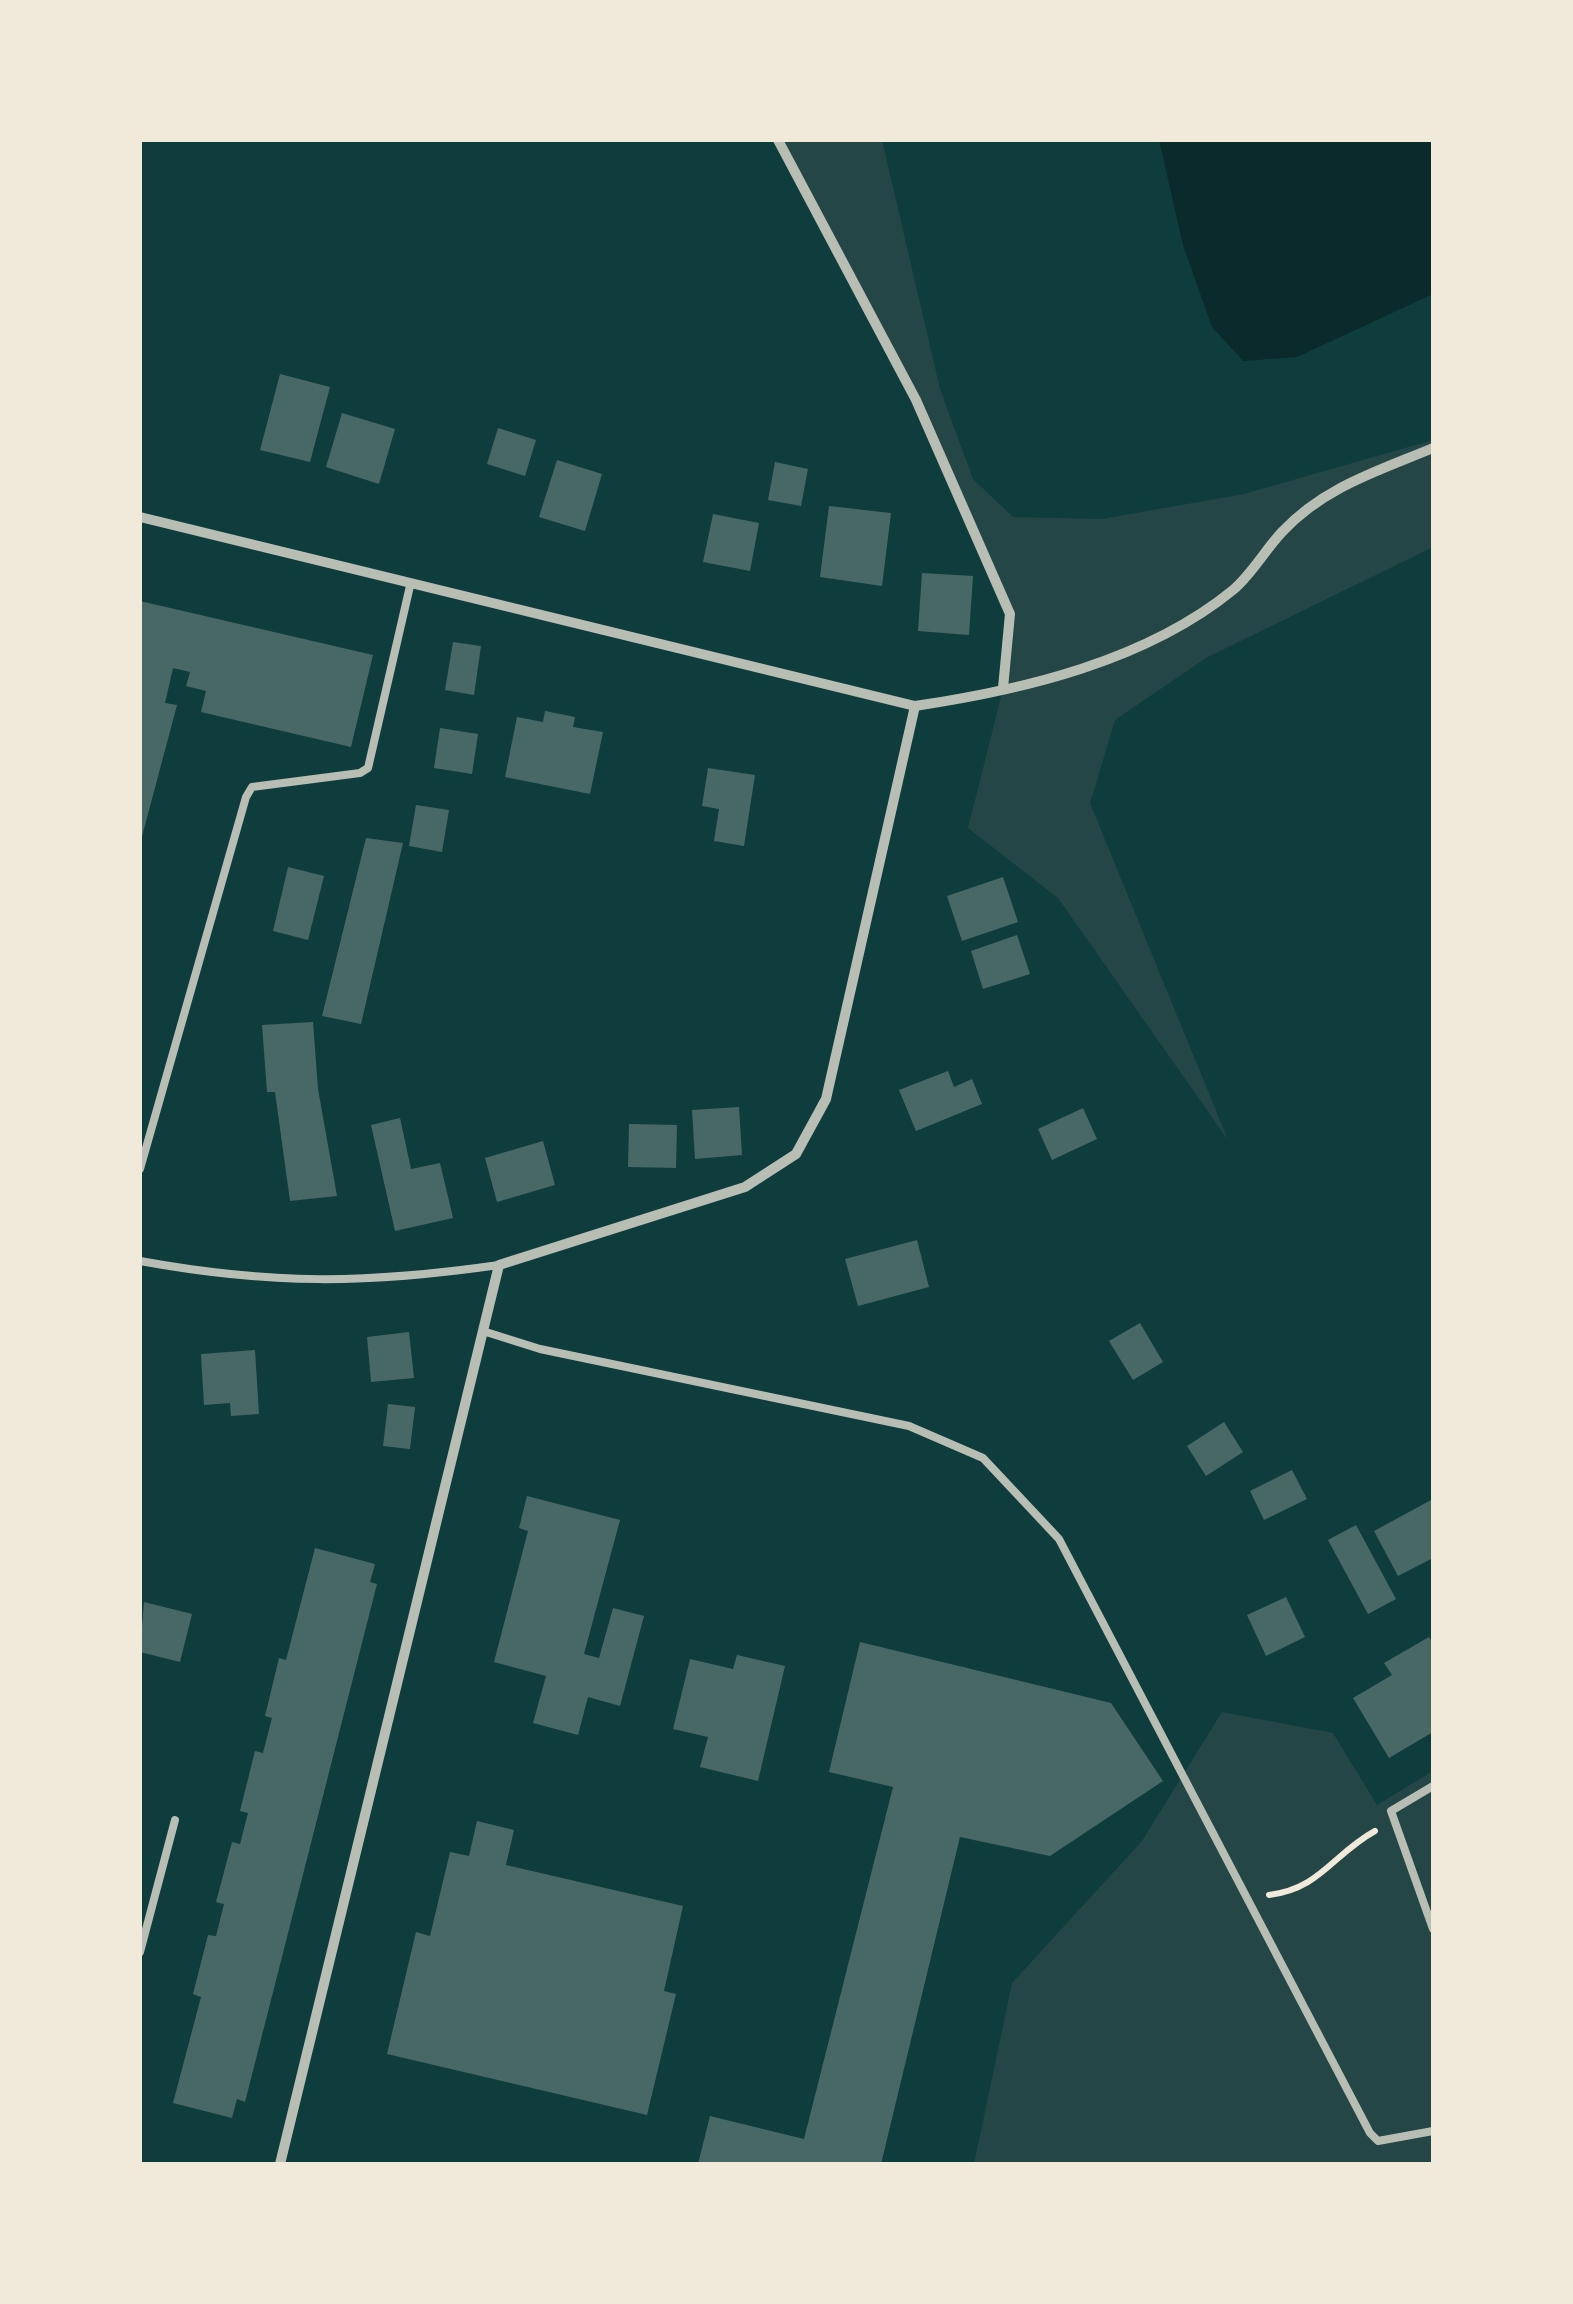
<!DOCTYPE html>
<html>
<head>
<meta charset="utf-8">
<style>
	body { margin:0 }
	#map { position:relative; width:1573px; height:2304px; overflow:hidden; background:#0f3d3e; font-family:"Noto Sans",sans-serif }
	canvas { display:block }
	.frame { position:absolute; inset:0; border:142px solid #f1e9da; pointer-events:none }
</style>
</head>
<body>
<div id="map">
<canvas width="1573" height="2304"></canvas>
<div class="frame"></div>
</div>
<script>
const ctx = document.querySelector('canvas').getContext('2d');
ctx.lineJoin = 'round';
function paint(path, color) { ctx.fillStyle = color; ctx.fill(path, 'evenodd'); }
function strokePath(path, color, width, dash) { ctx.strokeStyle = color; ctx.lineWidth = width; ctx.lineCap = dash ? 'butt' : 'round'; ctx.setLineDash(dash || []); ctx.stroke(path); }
paint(new Path2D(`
	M 778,140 L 882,140 L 940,389 L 973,479 L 1013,517 L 1102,519 L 1244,494 L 1433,440 L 1433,547 L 1206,658 L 1115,720 L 1090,803 L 1228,1140 L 1058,898 L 968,828 L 1003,689 L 1010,614 L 916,400 Z
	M 1222,1712 L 1333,1733 L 1377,1805 L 1433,1771 L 1433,2164 L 974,2164 L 1012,1983 L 1142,1841 Z`), '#244646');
paint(new Path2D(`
	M 1159,140 L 1433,140 L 1433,294 L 1297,357 L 1243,361 L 1212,327 L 1183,245 Z`), '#0a2a2b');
paint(new Path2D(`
	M 280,374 L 330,387 L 310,462 L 260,450 Z
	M 342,413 L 395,429 L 379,484 L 326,467 Z
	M 498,428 L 536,440 L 525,476 L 487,464 Z
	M 557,460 L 602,474 L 585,531 L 539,517 Z
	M 775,462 L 808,469 L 801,506 L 768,500 Z
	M 829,506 L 891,513 L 882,586 L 820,577 Z
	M 713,514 L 759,523 L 750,571 L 703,562 Z
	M 922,573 L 973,576 L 969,635 L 918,631 Z
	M 140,601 L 373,655 L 351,747 L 201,712 L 206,691 L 186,686 L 190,672 L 173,668 L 165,703 L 177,705 L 140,844 Z
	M 453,642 L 481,646 L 474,695 L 445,690 Z
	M 545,711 L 575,717 L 573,727 L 603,732 L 590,794 L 505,777 L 517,717 L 543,722 Z
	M 440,728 L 478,734 L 472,774 L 434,768 Z
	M 708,768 L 755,775 L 744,846 L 714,841 L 719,809 L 702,806 Z
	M 416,805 L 449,810 L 442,852 L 409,846 Z
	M 366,838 L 403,843 L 361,1024 L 322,1016 Z
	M 288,867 L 324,876 L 308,940 L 273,931 Z
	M 1003,877 L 1018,922 L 962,941 L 947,896 Z
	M 1017,935 L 1030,974 L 983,989 L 971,951 Z
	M 313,1022 L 318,1089 L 337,1196 L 290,1201 L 275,1092 L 267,1092 L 262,1025 Z
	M 948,1071 L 954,1087 L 972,1079 L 982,1104 L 916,1131 L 899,1090 Z
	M 739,1107 L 742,1155 L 695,1159 L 692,1110 Z
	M 1083,1108 L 1097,1139 L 1052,1160 L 1038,1129 Z
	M 400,1118 L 411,1169 L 440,1163 L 453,1218 L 395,1231 L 371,1125 Z
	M 629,1124 L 677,1125 L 676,1168 L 628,1167 Z
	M 543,1141 L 555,1185 L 497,1202 L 485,1158 Z
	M 917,1240 L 929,1287 L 858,1306 L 845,1259 Z
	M 1140,1323 L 1163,1362 L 1133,1380 L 1109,1341 Z
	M 409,1332 L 414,1378 L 371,1382 L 367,1337 Z
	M 255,1350 L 259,1414 L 231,1416 L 230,1403 L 204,1405 L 201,1354 Z
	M 388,1404 L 415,1407 L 410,1449 L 383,1446 Z
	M 1224,1422 L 1243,1452 L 1206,1476 L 1187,1446 Z
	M 1292,1470 L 1307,1499 L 1264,1520 L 1250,1491 Z
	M 527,1496 L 620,1520 L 584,1654 L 599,1658 L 613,1608 L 644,1616 L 620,1706 L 588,1697 L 578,1735 L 533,1723 L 546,1676 L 494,1662 L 528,1531 L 519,1528 Z
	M 1433,1499 L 1433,1558 L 1398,1576 L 1374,1531 Z
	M 1356,1525 L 1396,1599 L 1368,1614 L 1328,1540 Z
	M 315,1548 L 375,1564 L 370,1582 L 377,1584 L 245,2102 L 237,2099 L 232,2118 L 173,2103 L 201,1997 L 193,1994 L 208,1935 L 216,1936 L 224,1904 L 216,1902 L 232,1842 L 240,1844 L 248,1813 L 240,1811 L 255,1751 L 263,1753 L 272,1718 L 265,1716 L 279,1658 L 286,1660 Z
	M 1286,1597 L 1305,1637 L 1266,1656 L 1247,1615 Z
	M 144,1602 L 192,1614 L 180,1662 L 140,1652 Z
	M 1429,1637 L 1433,1644 L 1433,1732 L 1389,1758 L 1353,1698 L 1392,1675 L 1384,1663 Z
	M 860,1642 L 1111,1703 L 1163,1781 L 1050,1856 L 960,1837 L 881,2164 L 698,2164 L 710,2116 L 804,2139 L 893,1787 L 829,1772 Z
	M 737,1655 L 785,1666 L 758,1781 L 700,1767 L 708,1737 L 673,1729 L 690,1659 L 733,1669 Z
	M 477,1821 L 514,1830 L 506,1865 L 683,1906 L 664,1991 L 676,1994 L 647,2115 L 387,2054 L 416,1932 L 430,1936 L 450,1852 L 469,1856 Z`), '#486865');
strokePath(new Path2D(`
	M 1269,1895 C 1320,1889 1333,1854 1375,1831`), '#f1e9da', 6);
strokePath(new Path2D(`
	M 140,1169 L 246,797 L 252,787 L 360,773 L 368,768 L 410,586
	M 140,1261 C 272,1285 366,1284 499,1265
	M 486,1332 L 540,1349 L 909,1426 L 983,1458 L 1059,1539 L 1370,2133 L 1378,2141 L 1433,2131
	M 1433,1786 L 1391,1811 L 1433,1929
	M 140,1952 L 175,1820`), '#b8beb3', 8);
strokePath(new Path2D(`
	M 778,140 L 916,400 L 1010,614 L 1003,688
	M 140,517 L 915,706 C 1023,690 1146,661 1233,590 C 1252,574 1265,550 1282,532 C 1324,487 1378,471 1433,448
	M 280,2164 L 499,1265 L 745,1187 L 796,1154 L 826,1099 L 915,706`), '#b8beb3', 10);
</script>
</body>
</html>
